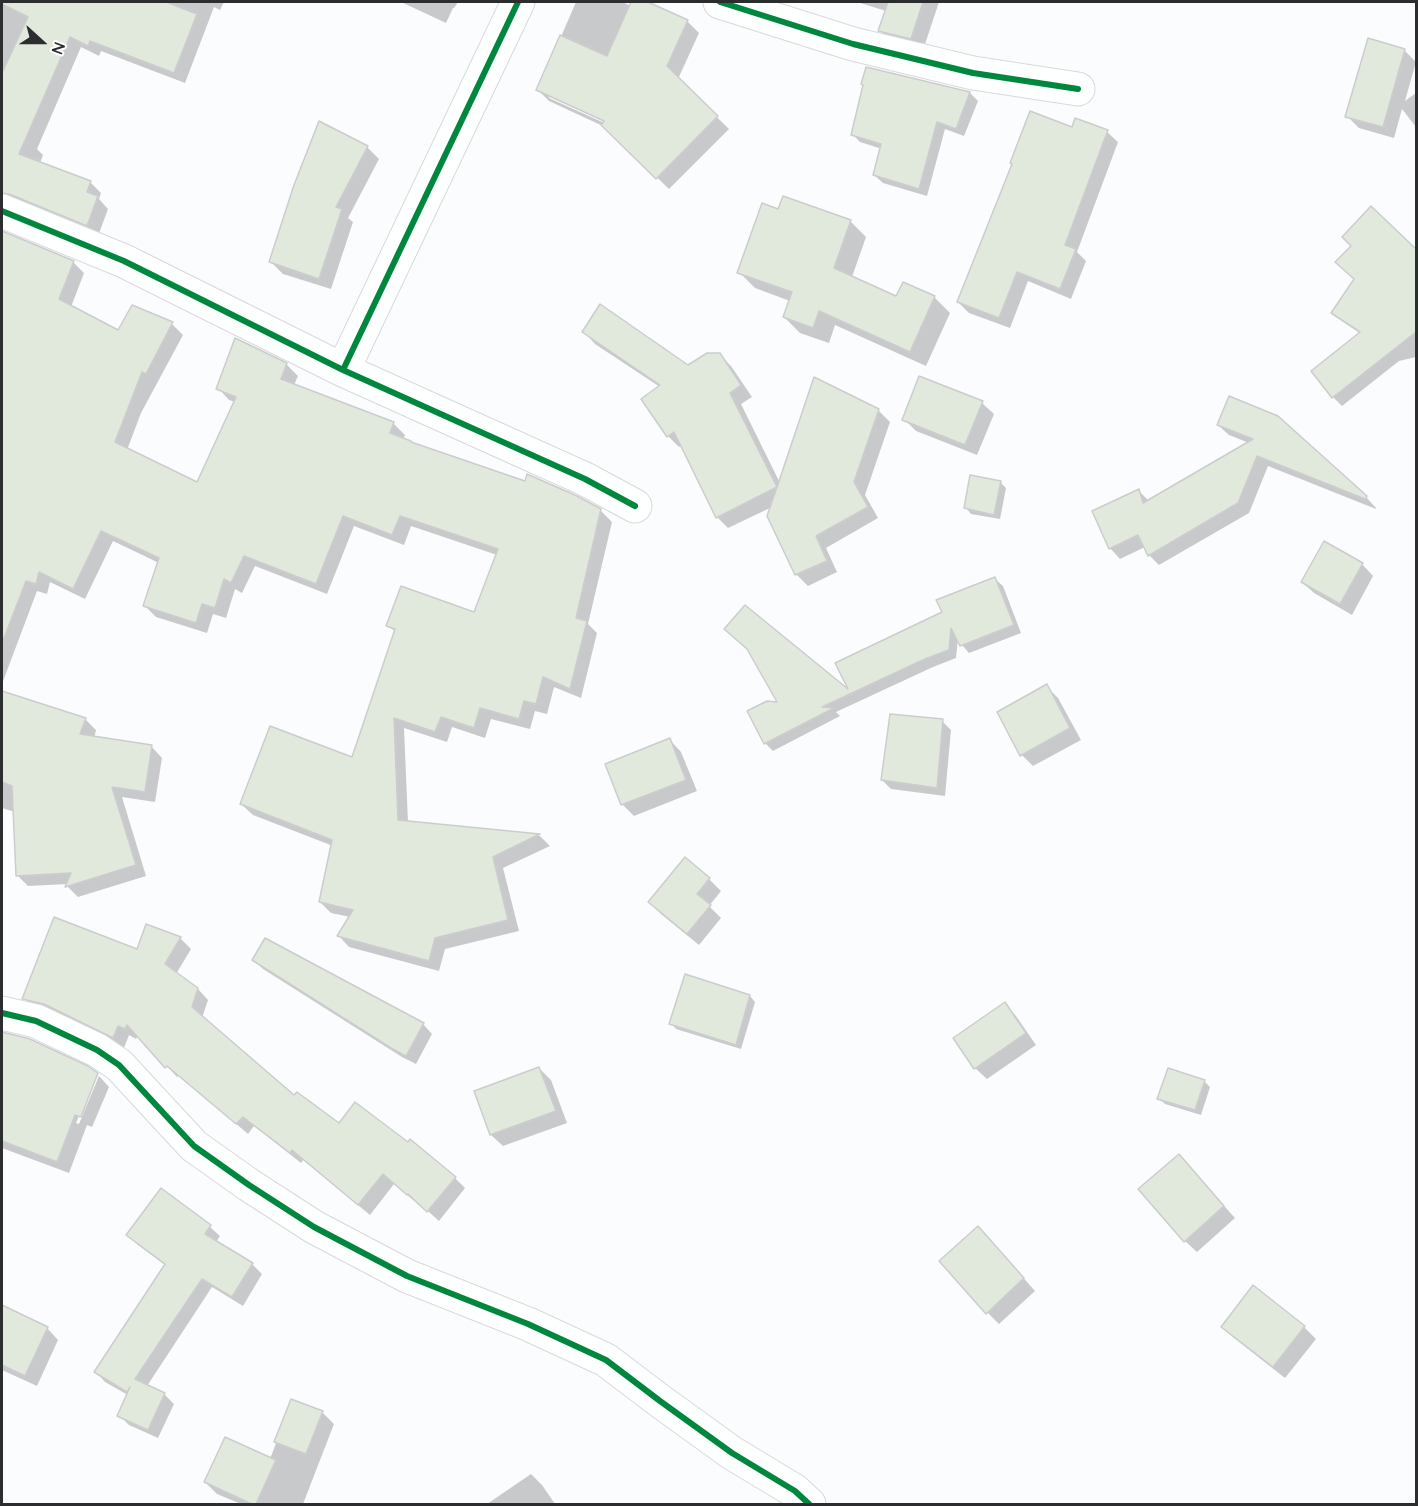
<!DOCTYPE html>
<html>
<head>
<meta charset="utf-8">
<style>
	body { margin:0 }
	#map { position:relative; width:1418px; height:1506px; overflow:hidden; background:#fafcfe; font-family:Quicksand,sans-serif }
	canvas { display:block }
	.frame { position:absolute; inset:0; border:3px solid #2c2d2e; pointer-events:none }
	.north { position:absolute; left:12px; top:12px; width:60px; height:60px; -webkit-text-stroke:4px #fff; paint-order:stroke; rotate:111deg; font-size:16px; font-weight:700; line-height:24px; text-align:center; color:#2c2d2e }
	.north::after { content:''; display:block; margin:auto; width:21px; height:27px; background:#2c2d2e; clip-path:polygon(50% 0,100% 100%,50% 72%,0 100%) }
</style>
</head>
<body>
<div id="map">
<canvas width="1418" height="1506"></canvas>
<div class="frame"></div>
<div class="north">N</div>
</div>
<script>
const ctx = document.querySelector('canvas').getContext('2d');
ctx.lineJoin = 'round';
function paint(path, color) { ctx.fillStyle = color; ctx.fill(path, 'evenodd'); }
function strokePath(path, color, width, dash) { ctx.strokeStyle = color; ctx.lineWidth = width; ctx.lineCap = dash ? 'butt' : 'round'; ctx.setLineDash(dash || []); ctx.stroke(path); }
paint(new Path2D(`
	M 2,2 L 224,2 L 220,10 L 214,7 L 185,83 L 101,51 L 99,56 L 81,47 L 37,149 L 43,155 L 40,163 L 90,182 L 101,193 L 99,199 L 108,209 L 98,236 L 2,207 Z
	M 401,2 L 458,2 L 454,8 L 453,8 L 446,23 Z
	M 576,2 L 622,2 L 631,6 L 633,2 L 644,2 L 687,21 L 699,33 L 678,79 L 729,129 L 669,189 L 605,127 L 549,101 L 538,90 ZM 549,95 L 612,123 L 611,126 L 549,98 Z
	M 857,2 L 939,2 L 923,50 L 892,42 L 880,30 L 886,11 Z
	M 1404,50 L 1416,62 L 1405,101 L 1416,93 L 1416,127 L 1402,109 L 1394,138 L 1359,128 L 1347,116 Z
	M 867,68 L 970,93 L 978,101 L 964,136 L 945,129 L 927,196 L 883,183 L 874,175 L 882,149 L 860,142 L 852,134 L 865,86 Z
	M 1073,129 L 1107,132 L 1118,142 L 1077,252 L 1086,261 L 1071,299 L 1028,281 L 1010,328 L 969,313 L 958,302 Z
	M 367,147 L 379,159 L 348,218 L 353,222 L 331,289 L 283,274 L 271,262 Z
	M 1371,209 L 1416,251 L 1416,357 L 1399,361 L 1342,406 L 1333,397 L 1361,334 L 1342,321 L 1333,312 L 1355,279 L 1353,246 Z
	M 779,211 L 850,221 L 866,237 L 852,277 L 897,298 L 934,297 L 950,313 L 926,366 L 835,325 L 829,343 L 800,333 L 784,317 L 790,301 L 755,288 L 739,272 Z
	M 2,233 L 73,262 L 84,273 L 71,307 L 119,332 L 172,324 L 183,335 L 141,413 L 127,450 L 198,484 L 235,402 L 229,400 L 218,388 L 236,340 L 287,365 L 298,376 L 294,385 L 394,424 L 405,435 L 403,439 L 413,444 L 600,510 L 612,522 L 588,624 L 597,633 L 581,698 L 554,687 L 547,714 L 535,711 L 530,729 L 491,719 L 485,738 L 452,727 L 447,742 L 404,728 L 408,822 L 540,836 L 550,846 L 503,868 L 519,931 L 445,949 L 439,971 L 349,947 L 339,936 L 350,917 L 331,913 L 320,902 L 333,846 L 253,815 L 241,804 L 353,759 L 395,632 L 388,625 L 474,614 L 497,555 L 411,526 L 404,545 L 354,526 L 327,594 L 255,566 L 242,593 L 235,589 L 226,618 L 213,614 L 207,633 L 156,617 L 145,606 L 159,563 L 113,541 L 85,599 L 50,582 L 47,594 L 37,591 L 2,684 Z
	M 584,332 L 688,367 L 719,354 L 731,366 L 752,397 L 741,404 L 780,483 L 878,410 L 890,422 L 865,495 L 878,518 L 826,548 L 837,572 L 808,586 L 796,574 L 769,516 L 772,507 L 728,528 L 717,517 L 682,445 L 679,447 L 668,436 L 660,387 L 595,344 Z
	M 1230,398 L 1366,497 L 1376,508 L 1376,509 L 1268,466 L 1249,513 L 1159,565 L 1149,555 L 1145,547 L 1120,559 L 1110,548 L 1139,491 L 1149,501 L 1249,443 L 1229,435 L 1218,425 Z
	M 982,403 L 994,414 L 977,455 L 916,431 L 904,419 Z
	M 1000,482 L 1006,488 L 1000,519 L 971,514 L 966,508 Z
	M 1362,564 L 1373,576 L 1352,615 L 1314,593 L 1302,582 Z
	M 995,579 L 1003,586 L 1021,633 L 969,653 L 962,645 L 958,638 L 956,658 L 933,667 L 836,712 L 840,716 L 773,751 L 765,743 L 780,704 L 745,607 L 852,695 L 837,663 L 944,613 Z
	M 1046,686 L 1058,698 L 1081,740 L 1033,766 L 1022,755 Z
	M 2,692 L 85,719 L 96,730 L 94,738 L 151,746 L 162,758 L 155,802 L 122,797 L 146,876 L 78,897 L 67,886 L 68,884 L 28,886 L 17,875 L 15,812 L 2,808 Z
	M 942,721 L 951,730 L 945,796 L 891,789 L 882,780 Z
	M 670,740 L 681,752 L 697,791 L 634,816 L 622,804 Z
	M 685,859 L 709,879 L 721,891 L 709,906 L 721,918 L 699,945 L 661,914 L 650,902 Z
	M 147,926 L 180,938 L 191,949 L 176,974 L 198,989 L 208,1000 L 202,1018 L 295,1097 L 339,1125 L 455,1178 L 465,1188 L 439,1221 L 420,1204 L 419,1205 L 394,1184 L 370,1215 L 303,1160 L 301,1163 L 254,1126 L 248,1134 L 179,1075 L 177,1077 L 138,1035 L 136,1039 L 129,1035 L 124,1048 L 56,1014 L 35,1009 L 24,998 L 138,951 Z
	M 254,960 L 423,1024 L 432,1034 L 416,1064 L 402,1057 L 263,969 Z
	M 750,996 L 755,1002 L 741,1049 L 676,1029 L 671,1023 Z
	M 1004,1004 L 1016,1016 L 1036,1045 L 987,1079 L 975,1068 Z
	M 2,1034 L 29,1040 L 87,1068 L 98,1076 L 96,1076 L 76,1123 L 79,1124 L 99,1076 L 109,1087 L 92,1127 L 87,1125 L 69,1173 L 2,1148 Z
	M 539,1068 L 551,1080 L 567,1123 L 503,1146 L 491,1135 Z
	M 1204,1081 L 1210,1087 L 1201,1115 L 1165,1104 L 1159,1098 Z
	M 1190,1168 L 1235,1218 L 1197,1252 L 1185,1241 Z
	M 161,1190 L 210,1227 L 220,1236 L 216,1242 L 252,1264 L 262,1274 L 243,1306 L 212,1287 L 147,1386 L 164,1394 L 174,1404 L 158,1438 L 129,1425 L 119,1415 L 128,1395 L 105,1382 L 96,1372 L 165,1265 L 138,1245 L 128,1235 Z
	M 990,1240 L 1035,1291 L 999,1324 L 987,1312 Z
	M 1254,1287 L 1304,1327 L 1316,1339 L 1285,1378 L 1234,1338 L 1223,1327 Z
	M 2,1307 L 47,1328 L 58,1340 L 37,1386 L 2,1370 Z
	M 292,1401 L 322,1412 L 334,1424 L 303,1504 L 241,1504 L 217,1494 L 205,1482 L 270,1459 Z
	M 531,1474 L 542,1485 L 555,1504 L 487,1504 Z`), '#0003');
const building = new Path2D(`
	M 2,2 L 166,2 L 197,14 L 174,73 L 90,41 L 88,46 L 70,37 L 19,154 L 91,181 L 87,192 L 98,196 L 87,226 L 9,194 L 2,193 L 2,73 L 28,17 L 2,4 Z
	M 631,2 L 648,2 L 688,20 L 667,66 L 718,116 L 656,179 L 601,125 L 604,121 L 536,90 L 560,35 L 607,56 Z
	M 888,2 L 923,2 L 911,39 L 878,31 Z
	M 1368,38 L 1405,49 L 1383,127 L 1345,117 Z
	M 866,67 L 970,92 L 956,129 L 937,122 L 919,189 L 873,175 L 881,144 L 851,135 L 863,85 L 861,84 Z
	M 1030,111 L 1072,127 L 1075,118 L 1108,130 L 1065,245 L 1076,249 L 1060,289 L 1017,272 L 999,318 L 957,302 L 1012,164 L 1010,163 Z
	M 319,121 L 368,146 L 336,207 L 342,209 L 319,279 L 269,262 L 294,185 Z
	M 783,196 L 851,220 L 834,268 L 896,296 L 903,282 L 935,296 L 910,352 L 819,311 L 813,328 L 783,317 L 792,292 L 737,273 L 762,203 L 778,209 Z
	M 1371,206 L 1416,249 L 1416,332 L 1332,398 L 1311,371 L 1360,332 L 1331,313 L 1354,279 L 1335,262 L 1351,246 L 1342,237 Z
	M 2,231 L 74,261 L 59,299 L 118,330 L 132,305 L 173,322 L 146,374 L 142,372 L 115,442 L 197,482 L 236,397 L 216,389 L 235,338 L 287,363 L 281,379 L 394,422 L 390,433 L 411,441 L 411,442 L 525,481 L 527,474 L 577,496 L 601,509 L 576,618 L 587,621 L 570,689 L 543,677 L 536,704 L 524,701 L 519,719 L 480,708 L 474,728 L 441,717 L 435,732 L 394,718 L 398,820 L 540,834 L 493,857 L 508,920 L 435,938 L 429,961 L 337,936 L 353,910 L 319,902 L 332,840 L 240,804 L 270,726 L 352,757 L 395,629 L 386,626 L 401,586 L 474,612 L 498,549 L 400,516 L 392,535 L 343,516 L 316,584 L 244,556 L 231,583 L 224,579 L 215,608 L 202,604 L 196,623 L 143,606 L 159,558 L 101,531 L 73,589 L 39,572 L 36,584 L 26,581 L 4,638 L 2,638 Z
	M 600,304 L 688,365 L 707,353 L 720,353 L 741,385 L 730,393 L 777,487 L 814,377 L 879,409 L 854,482 L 868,507 L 816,536 L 827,561 L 795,575 L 767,516 L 777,487 L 716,518 L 674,432 L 667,437 L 641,399 L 660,385 L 582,332 Z
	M 919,376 L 983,401 L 965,445 L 902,420 Z
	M 1229,396 L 1278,416 L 1367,496 L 1365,499 L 1257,456 L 1238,503 L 1148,556 L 1138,535 L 1109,549 L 1092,511 L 1139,489 L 1143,503 L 1253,439 L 1217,425 Z
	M 970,475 L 1001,481 L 994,515 L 964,508 Z
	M 1324,541 L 1363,563 L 1340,604 L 1301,582 Z
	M 995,577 L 1014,625 L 960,646 L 951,628 L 949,650 L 925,659 L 822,707 L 834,708 L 764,744 L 747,711 L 767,701 L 777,702 L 747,649 L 724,629 L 745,605 L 848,689 L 835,663 L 942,612 L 936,600 Z
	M 1047,684 L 1070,728 L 1020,756 L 997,712 Z
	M 2,691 L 86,718 L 80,734 L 152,745 L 145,792 L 112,787 L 136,865 L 65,887 L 71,873 L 16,876 L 12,786 L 2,782 Z
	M 890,714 L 943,719 L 937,788 L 881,780 Z
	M 670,738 L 686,780 L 621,805 L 605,764 Z
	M 685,857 L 710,878 L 697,894 L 711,905 L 687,934 L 648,902 Z
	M 54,917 L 137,949 L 146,924 L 181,937 L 165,964 L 198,988 L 192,1007 L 294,1095 L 297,1092 L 339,1123 L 355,1102 L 408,1142 L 410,1139 L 456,1177 L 427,1212 L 408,1194 L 407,1195 L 383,1174 L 358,1205 L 292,1150 L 290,1153 L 243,1117 L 236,1124 L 167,1066 L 165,1068 L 127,1025 L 125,1029 L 118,1026 L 113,1038 L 44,1004 L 22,999 Z
	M 265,938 L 424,1023 L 406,1056 L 391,1048 L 252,960 Z
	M 685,974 L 750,995 L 736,1045 L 669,1024 Z
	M 1005,1002 L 1026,1033 L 974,1069 L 953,1038 Z
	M 2,1032 L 30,1039 L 88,1066 L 98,1073 L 81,1117 L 75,1115 L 57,1162 L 2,1141 Z
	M 539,1067 L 556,1111 L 490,1135 L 474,1091 Z
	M 1168,1068 L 1205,1080 L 1195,1110 L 1157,1099 Z
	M 1179,1154 L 1224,1206 L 1184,1242 L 1138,1189 Z
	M 161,1188 L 211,1225 L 205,1234 L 253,1263 L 232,1297 L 202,1279 L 135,1379 L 165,1393 L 148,1430 L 117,1416 L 130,1387 L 127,1392 L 94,1372 L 165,1264 L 126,1235 Z
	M 978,1226 L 1024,1278 L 986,1314 L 939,1261 Z
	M 1253,1285 L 1305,1326 L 1273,1367 L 1221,1327 Z
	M 2,1305 L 48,1327 L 25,1376 L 2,1365 Z
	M 291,1399 L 323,1411 L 306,1454 L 274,1442 Z
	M 225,1437 L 276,1460 L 256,1504 L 252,1504 L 204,1482 Z`);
paint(building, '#e1e9dd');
strokePath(building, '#cbcdcd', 1.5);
const minor = new Path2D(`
	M 720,2 L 853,44 L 973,73 L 1078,89
	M 2,211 L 124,261 L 343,370 L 585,479 L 635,506
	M 343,370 L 518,2
	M 2,1013 L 36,1021 L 97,1050 L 119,1065 L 194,1146 L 249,1185 L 314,1227 L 407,1276 L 528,1324 L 606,1360 L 660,1401 L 732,1453 L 795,1491 L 809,1504`);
strokePath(minor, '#d8d9db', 35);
strokePath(minor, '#feffff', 33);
strokePath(new Path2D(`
	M 720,2 L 853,44 L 973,73 L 1078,89
	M 2,211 L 124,261 L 343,370 L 585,479 L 635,506
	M 343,370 L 518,2
	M 2,1013 L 36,1021 L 97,1050 L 119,1065 L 194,1146 L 249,1185 L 314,1227 L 407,1276 L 528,1324 L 606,1360 L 660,1401 L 732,1453 L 795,1491 L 809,1504`), '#00873e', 6);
</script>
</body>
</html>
